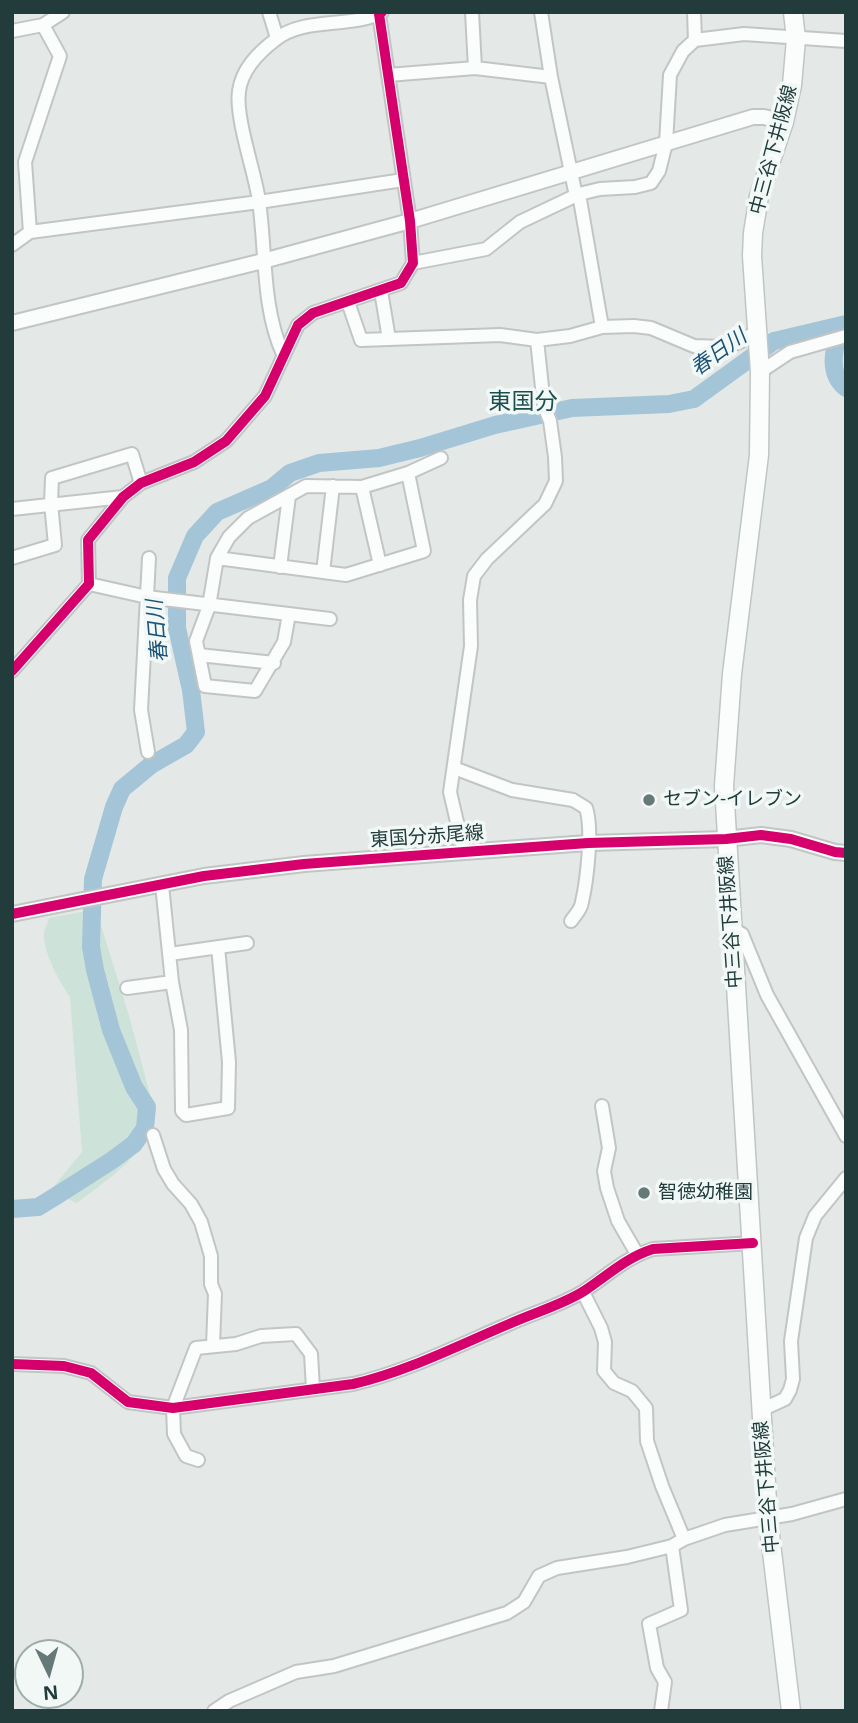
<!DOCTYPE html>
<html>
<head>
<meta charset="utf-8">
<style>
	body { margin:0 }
	#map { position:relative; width:858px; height:1723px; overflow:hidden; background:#e4e9e8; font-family:"Open Sans",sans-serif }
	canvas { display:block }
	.frame { position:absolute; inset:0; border:14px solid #213c3b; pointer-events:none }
	.north { position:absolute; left:14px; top:1639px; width:70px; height:70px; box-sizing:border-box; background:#f1f8f6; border:2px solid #9eadab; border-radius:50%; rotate:175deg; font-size:19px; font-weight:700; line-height:28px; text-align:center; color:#213c3b }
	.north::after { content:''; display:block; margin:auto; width:24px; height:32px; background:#657978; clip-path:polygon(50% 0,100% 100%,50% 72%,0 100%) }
</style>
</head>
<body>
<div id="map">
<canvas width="858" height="1723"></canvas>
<div class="frame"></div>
<div class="north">N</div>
</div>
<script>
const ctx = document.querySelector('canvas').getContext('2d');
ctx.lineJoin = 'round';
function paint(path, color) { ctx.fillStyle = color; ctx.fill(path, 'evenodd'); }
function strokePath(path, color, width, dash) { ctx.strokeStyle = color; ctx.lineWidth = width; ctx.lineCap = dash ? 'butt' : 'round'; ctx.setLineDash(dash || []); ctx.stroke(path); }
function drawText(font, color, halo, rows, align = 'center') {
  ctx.font = font + ' "Open Sans","Noto Sans JP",sans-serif'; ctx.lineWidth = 7; ctx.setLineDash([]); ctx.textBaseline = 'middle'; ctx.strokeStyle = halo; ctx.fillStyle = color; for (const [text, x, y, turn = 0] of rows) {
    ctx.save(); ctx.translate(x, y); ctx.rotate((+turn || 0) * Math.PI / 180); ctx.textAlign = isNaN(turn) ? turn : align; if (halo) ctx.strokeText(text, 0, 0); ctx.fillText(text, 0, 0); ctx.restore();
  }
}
paint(new Path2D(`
	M 96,909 L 130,1019 L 154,1110 C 150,1154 109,1178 77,1203 L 50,1191 L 82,1152 L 70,997 C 60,983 43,952 44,934 C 44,930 48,923 49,918 Z`), '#cde2d8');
strokePath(new Path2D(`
	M 840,326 C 835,347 826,372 846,388
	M 12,1209 L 38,1207 L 56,1196 L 111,1161 L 134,1144 L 145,1128 L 147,1107 L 134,1087 L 111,1030 L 95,970 L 91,947 L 93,879 L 114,807 L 122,789 L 151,765 L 186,745 L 196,732 L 191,690 L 177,628 L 177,578 L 195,536 L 217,512 L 272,488 L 290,473 L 319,463 L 379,458 L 420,448 L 495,425 L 572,408 L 669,404 L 694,399 L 774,341 L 846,324`), '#a4c5d8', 18);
const minor = new Path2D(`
	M 269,12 L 277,38
	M 472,12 L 475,68
	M 541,12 L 551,77
	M 694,12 L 695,40
	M 12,31 L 43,25 L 63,12
	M 388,75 L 475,68 L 551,77 L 576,196
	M 579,194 L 602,327
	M 30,232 L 25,162 L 60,56 L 43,25
	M 12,245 L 30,232 L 259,202 L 403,180
	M 413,263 L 486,249 L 520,222 L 579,194 L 600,189 L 635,187 L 651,183 L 659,171 L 666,143 L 670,75 L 683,51 L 695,40 L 744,34 L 846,41
	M 381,291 L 389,339
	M 348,302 L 361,340 L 500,335 L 537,340 L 570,336 L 602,327 L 634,326 L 651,328 L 694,346 L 723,347 L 740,342 L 757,331
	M 283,354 C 262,309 266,250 259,201 C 255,172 235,118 239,91 C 242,69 258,53 275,40 C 304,16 352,29 382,12
	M 760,372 L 790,352 L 846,336
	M 362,487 L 380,565
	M 12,509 L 123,497
	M 12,558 L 55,545 L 51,503 L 52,478 L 132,454 L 141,483
	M 217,558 L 229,537 L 248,518 L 306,486 L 362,487 L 408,473 L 441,458
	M 280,567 L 289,496
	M 323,572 L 333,486
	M 89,584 L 147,597 L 330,619
	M 289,614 L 284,642 L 255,691 L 205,686 L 196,641 L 209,606 L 217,558 L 346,575 L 424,551 L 408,473
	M 199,655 L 274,663
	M 12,671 L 89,584 L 88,540 L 123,497 L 141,483 L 194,462 L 226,441 L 265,396 L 298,325 L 313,313 L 401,283 L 413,263 L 410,221 L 379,14
	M 148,752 L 141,710 L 149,558
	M 454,768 L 512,790 L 573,800 L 586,808 C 593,829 587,880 582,902 C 581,910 575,915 571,921
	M 464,852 L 450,792 L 471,646 L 470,600 L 474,576 L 487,559 L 545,504 L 556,481 L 555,457 L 550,421 L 544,406 L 537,340
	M 162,885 L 172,982 L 181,1030 L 182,1111 L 186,1115 L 228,1108 L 229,1062 L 218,947
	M 732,929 L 742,934 L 767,995 L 846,1136
	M 170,954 L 247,943
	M 127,988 L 172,982
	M 602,1106 L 609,1148 L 604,1171 L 607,1188 L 618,1221 L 637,1254
	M 153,1135 L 164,1169 L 173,1184 L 191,1204 L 201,1222 L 211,1256 L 211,1284 L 215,1294 L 213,1345
	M 583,1292 L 601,1328 L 605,1342 L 604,1371 L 614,1383 L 632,1391 L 646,1408 L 647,1441 L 662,1486 L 684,1539
	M 12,1364 L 64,1366 L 91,1373 L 128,1402 L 173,1408 L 353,1384 C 406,1372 459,1345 509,1324 C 533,1313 562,1305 584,1291 C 607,1276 625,1258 653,1249 L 753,1243
	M 761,1410 L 785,1399 L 790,1390 L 793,1379 L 791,1341 L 806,1238 L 815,1216 L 846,1178
	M 198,1460 L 186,1456 L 174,1434 L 173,1408 L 196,1348 L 236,1344 L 261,1336 L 296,1334 L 311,1354 L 313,1389
	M 214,1711 L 229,1701 L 296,1672 L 334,1666 L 507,1613 L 524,1602 L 539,1576 L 557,1568 L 627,1557 L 672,1546 L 684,1539 L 725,1525 L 792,1514 L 846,1499
	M 661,1711 L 665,1682 L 657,1668 L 649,1624 L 681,1610 L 672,1546`);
const tertiary = new Path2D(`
	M 12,323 L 263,261 L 410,221 L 753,117 L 764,117 L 784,122
	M 12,914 L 204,876 L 304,864 L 464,852 L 588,843 L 726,839 L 761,835 L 791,839 L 835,852 L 846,853`);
const secondary = new Path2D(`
	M 791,1711 L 768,1518 L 724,786 L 732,674 L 759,455 L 760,372 L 752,256 L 753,233 L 759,196 L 784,122 L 792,85 L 796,39 L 793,12`);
strokePath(minor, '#c1c6c5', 16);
strokePath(tertiary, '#c1c6c5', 18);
strokePath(secondary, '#bfc6c5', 21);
strokePath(minor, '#fbfcfc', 12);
strokePath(tertiary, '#fbfcfc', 14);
strokePath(secondary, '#fbfcfc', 18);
strokePath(new Path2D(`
	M 12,671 L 89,584 L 88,540 L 123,497 L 141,483 L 194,462 L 226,441 L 265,396 L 298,325 L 313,313 L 401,283 L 413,263 L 410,221 L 379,14 L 382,12
	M 12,914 L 204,876 L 304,864 L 464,852 L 588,843 L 726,839 L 761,835 L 791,839 L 835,852 L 846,853
	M 12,1364 L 64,1366 L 91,1373 L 128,1402 L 173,1408 L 353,1384 C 406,1372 459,1345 509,1324 C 533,1313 562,1305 584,1291 C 607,1276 625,1258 653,1249 L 753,1243`), '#d6006c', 10);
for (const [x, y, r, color] of [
	[649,800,7,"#657978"],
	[644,1193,7,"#657978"]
]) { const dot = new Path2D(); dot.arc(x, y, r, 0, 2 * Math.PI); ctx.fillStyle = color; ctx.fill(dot); strokePath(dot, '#f1f8f6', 2.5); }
drawText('19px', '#213c3b', '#f1f8f6', [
	["中三谷下井阪線",774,150,-75],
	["東国分赤尾線",427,837,-4],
	["中三谷下井阪線",731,922,-94],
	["中三谷下井阪線",767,1487,-95]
]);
drawText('19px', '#213c3b', '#f1f8f6', [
	["セブン-イレブン",663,800],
	["智徳幼稚園",658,1193]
], 'left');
drawText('italic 21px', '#1c5378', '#f1f8f6', [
	["春日川",719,353,-36],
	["春日川",158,631,-95]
]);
drawText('23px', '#1d4e4e', '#f1f8f6', [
	["東国分",523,402]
]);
</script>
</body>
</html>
